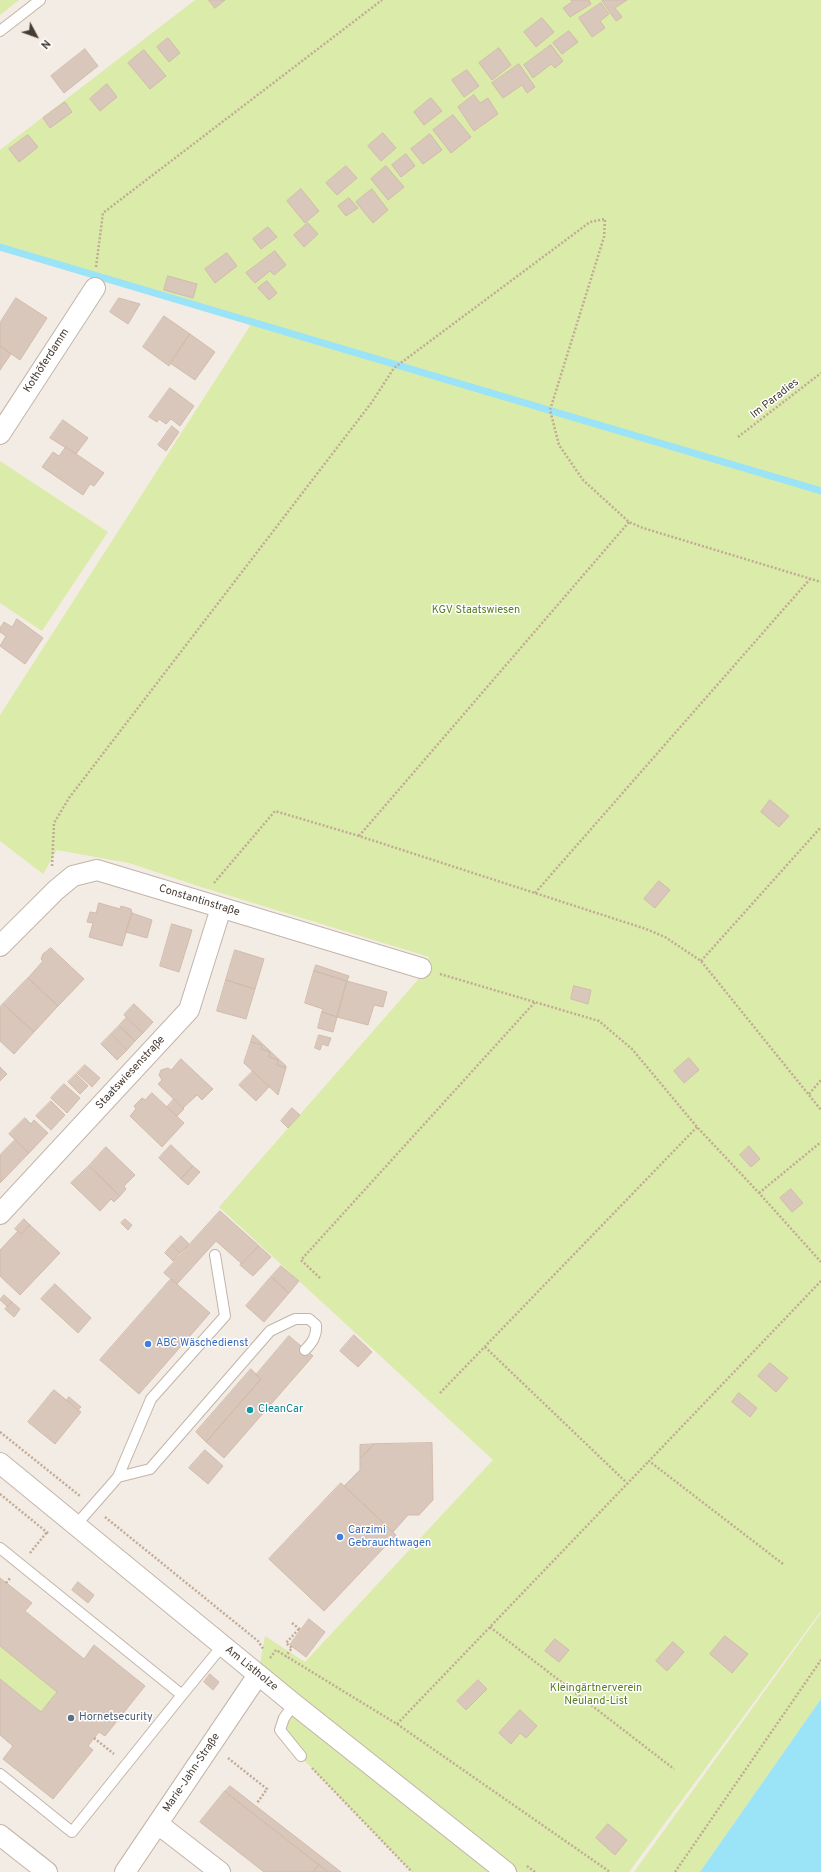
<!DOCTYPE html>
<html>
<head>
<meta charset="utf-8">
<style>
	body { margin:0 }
	#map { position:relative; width:821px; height:1872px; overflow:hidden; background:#f3ece4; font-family:Overpass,sans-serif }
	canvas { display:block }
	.north { position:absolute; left:16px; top:16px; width:40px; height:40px; -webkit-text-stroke:3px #fff; paint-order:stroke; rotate:131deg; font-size:11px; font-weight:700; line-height:16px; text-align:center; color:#463b33 }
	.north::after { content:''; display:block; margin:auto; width:14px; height:18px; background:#463b33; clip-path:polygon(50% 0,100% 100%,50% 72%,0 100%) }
</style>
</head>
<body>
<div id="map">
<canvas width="821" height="1872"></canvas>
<div class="north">N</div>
</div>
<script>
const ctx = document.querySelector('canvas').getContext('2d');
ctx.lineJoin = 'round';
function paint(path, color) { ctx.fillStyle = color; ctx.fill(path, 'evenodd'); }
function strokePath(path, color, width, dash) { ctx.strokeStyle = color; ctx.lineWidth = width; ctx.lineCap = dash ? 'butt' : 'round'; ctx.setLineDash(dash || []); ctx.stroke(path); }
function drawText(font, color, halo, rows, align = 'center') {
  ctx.font = font + ' Overpass,sans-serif'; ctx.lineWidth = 3; ctx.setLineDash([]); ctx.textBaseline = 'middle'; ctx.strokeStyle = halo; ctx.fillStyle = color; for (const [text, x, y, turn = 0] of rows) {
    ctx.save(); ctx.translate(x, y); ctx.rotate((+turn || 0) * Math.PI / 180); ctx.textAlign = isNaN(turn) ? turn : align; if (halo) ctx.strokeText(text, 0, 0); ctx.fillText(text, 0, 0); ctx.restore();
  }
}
paint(new Path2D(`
	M 0,0 L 19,0 L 0,15 Z
	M 195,0 L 821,0 L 821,1611 L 629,1872 L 412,1872 L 304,1760 L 280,1730 L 294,1704 L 258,1675 L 265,1636 L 305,1662 L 493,1460 L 219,1207 L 423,974 L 429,957 L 201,887 L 129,863 L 57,850 L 43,874 L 0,841 L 0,715 L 252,323 L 95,275 L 0,250 L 0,150 Z
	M 0,461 L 108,532 L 42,631 L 0,603 Z
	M 821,1613 L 821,1699 L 700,1872 L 634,1872 Z
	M 0,1646 L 57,1692 L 41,1712 L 0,1679 Z`), '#dbeba9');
paint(new Path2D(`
	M 821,1699 L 821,1872 L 700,1872 Z`), '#9be3f6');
strokePath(new Path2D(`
	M 0,247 L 821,491`), '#9be3f6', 7);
const building = new Path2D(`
	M 209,0 L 225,0 L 215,8 Z
	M 571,0 L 589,0 L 591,4 L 570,17 L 563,8 L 572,2 Z
	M 604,0 L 627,0 L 615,8 L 622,17 L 616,21 L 602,1 Z
	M 601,3 L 609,14 L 600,21 L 605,28 L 592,37 L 579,18 Z
	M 542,18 L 554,32 L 536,47 L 524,32 Z
	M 569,31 L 578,42 L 562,54 L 553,43 Z
	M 168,38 L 180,53 L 169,62 L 157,47 Z
	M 551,45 L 563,61 L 555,68 L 551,64 L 533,78 L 524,65 Z
	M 499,48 L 511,65 L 492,80 L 479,63 Z
	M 85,49 L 98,66 L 64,93 L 51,76 Z
	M 144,50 L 166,76 L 150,89 L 128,63 Z
	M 519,64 L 535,87 L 527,93 L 522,85 L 503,98 L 492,83 Z
	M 467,70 L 479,86 L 464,97 L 452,80 Z
	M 107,84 L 117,97 L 100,111 L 90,99 Z
	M 474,95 L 480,103 L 488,98 L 498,114 L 474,131 L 458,107 Z
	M 431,98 L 442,111 L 424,125 L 414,112 Z
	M 65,102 L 72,112 L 50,128 L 43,118 Z
	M 453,115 L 471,137 L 451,153 L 433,130 Z
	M 383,133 L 396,148 L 381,161 L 368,146 Z
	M 430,134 L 442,150 L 423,164 L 411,149 Z
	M 28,135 L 38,147 L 19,162 L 9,149 Z
	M 406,154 L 415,166 L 401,177 L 392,165 Z
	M 346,166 L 357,178 L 337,195 L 326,183 Z
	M 386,166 L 404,187 L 388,200 L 371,179 Z
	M 301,189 L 319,211 L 305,223 L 287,201 Z
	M 372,189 L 388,210 L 373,223 L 356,202 Z
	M 349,198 L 358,208 L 346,216 L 338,206 Z
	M 308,223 L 318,234 L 304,247 L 294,235 Z
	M 268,227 L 277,237 L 261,249 L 253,239 Z
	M 275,251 L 286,265 L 274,275 L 270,271 L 255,283 L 246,273 Z
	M 227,253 L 237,266 L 215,283 L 205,269 Z
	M 168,276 L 197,284 L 193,298 L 164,290 Z
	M 267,281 L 277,293 L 269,300 L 258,288 Z
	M 16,298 L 47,318 L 20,360 L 0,346 L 0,323 Z
	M 119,298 L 140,304 L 128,324 L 110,312 Z
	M 164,316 L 190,334 L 169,366 L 143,347 Z
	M 190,334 L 215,352 L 195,380 L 170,363 Z
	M 0,346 L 11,354 L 0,370 Z
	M 170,388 L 194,406 L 180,426 L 171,419 L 166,424 L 159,419 L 157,422 L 149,417 Z
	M 63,420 L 88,438 L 76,454 L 50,438 Z
	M 172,426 L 179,432 L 166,451 L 158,445 Z
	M 66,447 L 104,473 L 94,486 L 90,484 L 83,495 L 42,467 L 53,452 L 59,456 Z
	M 17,619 L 43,638 L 25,664 L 0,646 L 6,636 L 0,632 L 0,628 L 4,622 L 12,627 Z
	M 770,800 L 789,816 L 779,827 L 761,812 Z
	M 659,881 L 670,890 L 655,908 L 644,899 Z
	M 99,903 L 120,909 L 121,906 L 131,909 L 132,913 L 122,946 L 89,937 L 93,923 L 87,922 L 90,912 L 96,913 Z
	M 132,913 L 152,920 L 147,938 L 126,932 Z
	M 172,924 L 192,930 L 179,972 L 160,966 Z
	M 51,948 L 84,979 L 58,1006 L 28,978 L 43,961 L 41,959 L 43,954 Z
	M 235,950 L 264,959 L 255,989 L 226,980 Z
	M 316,965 L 349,976 L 347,981 L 314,971 Z
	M 314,971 L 347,981 L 337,1017 L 322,1012 L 323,1009 L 305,1003 Z
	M 28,978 L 58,1006 L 34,1032 L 3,1004 Z
	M 226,980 L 255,989 L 246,1019 L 217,1011 Z
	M 347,981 L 387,992 L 383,1007 L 374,1005 L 368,1025 L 337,1017 Z
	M 574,986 L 591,990 L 588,1004 L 571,999 Z
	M 3,1004 L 34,1032 L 14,1054 L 0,1041 L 0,1007 Z
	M 134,1004 L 153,1022 L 143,1033 L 124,1015 Z
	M 322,1012 L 337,1017 L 333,1032 L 318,1028 Z
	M 126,1018 L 143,1033 L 135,1041 L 119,1026 Z
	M 119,1026 L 135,1041 L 127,1050 L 111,1034 Z
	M 111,1034 L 127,1050 L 117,1060 L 101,1044 Z
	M 253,1035 L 286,1066 L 286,1068 L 277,1065 L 278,1060 L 269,1057 L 270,1052 L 261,1049 L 262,1045 L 251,1042 Z
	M 319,1035 L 331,1038 L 328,1046 L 322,1044 L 320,1050 L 315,1048 Z
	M 251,1042 L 262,1045 L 261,1049 L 270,1052 L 269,1057 L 278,1060 L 277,1065 L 286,1068 L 278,1095 L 244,1063 Z
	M 689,1058 L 699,1070 L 684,1083 L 674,1071 Z
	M 181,1059 L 213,1089 L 202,1100 L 197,1095 L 183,1108 L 158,1084 L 162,1080 L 159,1075 L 161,1070 L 168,1068 L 171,1070 Z
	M 85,1065 L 100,1078 L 92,1087 L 77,1073 Z
	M 0,1067 L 7,1074 L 0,1081 Z
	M 253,1071 L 269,1087 L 256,1101 L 239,1085 Z
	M 76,1074 L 88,1086 L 80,1094 L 68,1082 Z
	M 64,1084 L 80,1098 L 67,1113 L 51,1098 Z
	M 152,1093 L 184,1123 L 162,1147 L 130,1116 L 136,1109 L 134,1106 L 142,1098 L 145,1100 Z
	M 174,1099 L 184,1109 L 177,1116 L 167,1107 Z
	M 51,1101 L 65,1115 L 51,1130 L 36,1116 Z
	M 292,1108 L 300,1115 L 288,1128 L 281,1121 Z
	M 25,1118 L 31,1124 L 34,1120 L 48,1133 L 29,1153 L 9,1134 Z
	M 15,1140 L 29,1153 L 0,1183 L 0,1155 Z
	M 171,1145 L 193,1166 L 181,1179 L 159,1158 Z
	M 749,1146 L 760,1159 L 751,1167 L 740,1155 Z
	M 106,1147 L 135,1175 L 124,1186 L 126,1189 L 120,1196 L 89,1166 Z
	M 89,1166 L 120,1196 L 114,1202 L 111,1199 L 100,1211 L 71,1183 Z
	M 193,1166 L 200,1172 L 188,1185 L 181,1179 Z
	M 791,1189 L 803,1203 L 792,1212 L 780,1198 Z
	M 220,1211 L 259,1246 L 242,1264 L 216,1241 L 177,1284 L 164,1273 Z
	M 24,1219 L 30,1225 L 21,1234 L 15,1229 Z
	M 125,1219 L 132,1225 L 128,1230 L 121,1223 Z
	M 30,1225 L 60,1253 L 20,1295 L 0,1276 L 0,1250 L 18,1231 L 21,1234 Z
	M 181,1236 L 189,1244 L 180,1253 L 172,1245 Z
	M 172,1245 L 180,1253 L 173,1261 L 165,1253 Z
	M 259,1246 L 271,1257 L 253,1276 L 240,1265 Z
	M 281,1266 L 299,1281 L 289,1293 L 271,1277 Z
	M 271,1277 L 289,1293 L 264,1322 L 246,1306 Z
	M 171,1279 L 210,1313 L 139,1394 L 100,1360 Z
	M 55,1284 L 91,1318 L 78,1333 L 41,1299 Z
	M 4,1295 L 12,1302 L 8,1307 L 0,1300 Z
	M 12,1302 L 20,1309 L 14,1317 L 5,1309 Z
	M 354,1335 L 372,1352 L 358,1367 L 340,1351 Z
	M 289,1336 L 313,1356 L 224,1458 L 206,1442 L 261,1379 L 256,1375 Z
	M 770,1363 L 788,1378 L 776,1392 L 758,1376 Z
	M 251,1369 L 261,1379 L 206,1442 L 196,1432 Z
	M 54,1390 L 81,1412 L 55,1444 L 28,1422 Z
	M 739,1393 L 757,1408 L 750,1417 L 732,1402 Z
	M 69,1397 L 81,1407 L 78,1410 L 67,1400 Z
	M 432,1443 L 433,1500 L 419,1515 L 408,1515 L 393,1532 L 344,1486 L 360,1470 L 360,1459 L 374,1444 Z
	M 374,1444 L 360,1459 L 360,1445 Z
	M 205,1450 L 223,1466 L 208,1484 L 189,1468 Z
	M 341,1483 L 396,1535 L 324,1611 L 269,1559 Z
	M 0,1578 L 32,1603 L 25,1611 L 84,1659 L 94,1645 L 145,1686 L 105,1736 L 99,1732 L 91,1742 L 88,1746 L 93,1750 L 53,1799 L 3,1759 L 13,1746 L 0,1735 L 0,1679 L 41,1712 L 57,1692 L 0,1646 Z
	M 78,1582 L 94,1595 L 88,1603 L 72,1590 Z
	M 309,1619 L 325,1632 L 306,1657 L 290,1645 Z
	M 725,1636 L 748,1654 L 732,1673 L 710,1654 Z
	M 555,1639 L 569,1650 L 559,1662 L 545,1651 Z
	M 673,1642 L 684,1652 L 667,1671 L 656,1661 Z
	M 210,1674 L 219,1682 L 213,1690 L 204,1682 Z
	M 478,1680 L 487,1689 L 466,1710 L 457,1701 Z
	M 520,1710 L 537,1726 L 526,1738 L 520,1733 L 511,1744 L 499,1733 Z
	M 230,1786 L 341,1872 L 328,1872 L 225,1792 Z
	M 225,1791 L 319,1865 L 313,1872 L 264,1872 L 200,1822 Z
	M 608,1824 L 627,1840 L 615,1855 L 596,1838 Z
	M 319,1865 L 328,1872 L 313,1872 Z`);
paint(building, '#d9c7bc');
strokePath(building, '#d1bbab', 1);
const service = new Path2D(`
	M 0,31 L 40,0
	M 118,1477 L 151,1399 L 225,1316 L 215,1255
	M 76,1525 L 118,1477 L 150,1469 L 270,1331 L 295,1319 L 309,1319 L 316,1325 C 317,1335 313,1342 305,1350
	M 0,1548 L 182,1695 L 72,1832 L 0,1774
	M 182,1695 L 223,1645
	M 294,1704 L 284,1718 L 280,1730 L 301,1756`);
const minor = new Path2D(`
	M 0,434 L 95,288
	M 0,946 L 56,890 L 73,876 L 97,870 L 421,968
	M 0,1214 L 189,1010 L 221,908
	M 0,1463 L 294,1704 L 506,1872
	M 158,1824 L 220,1872
	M 0,1835 L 47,1872
	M 125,1872 L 258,1675`);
strokePath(service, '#c3b4a9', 12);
strokePath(minor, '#c3b4a9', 22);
strokePath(new Path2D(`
	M 96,267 L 103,213 L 382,0
	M 738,437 L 821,373
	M 359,836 L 629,522
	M 52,866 L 54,823 L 69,798 L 372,402 L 394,368 L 590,222 L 605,219 L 604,237 L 550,410 L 559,445 L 583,480 L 629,522 L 643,528 L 821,582
	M 214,883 L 275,811 L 359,836 L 646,929 L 665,937 L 701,961 L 821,1110
	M 535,893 L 810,579
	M 701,961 L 821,827
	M 440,974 L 599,1021 L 632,1049 L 697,1127 L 759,1193 L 821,1262
	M 809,1094 L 821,1080
	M 759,1193 L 821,1142
	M 320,1278 L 301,1260 L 535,1002
	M 485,1347 L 627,1483
	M 440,1393 L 697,1127
	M 0,1432 L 80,1496
	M 0,1494 L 49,1534
	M 105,1517 L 258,1641 L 264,1650
	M 30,1553 L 47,1532
	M 783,1564 L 649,1461 L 821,1281
	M 6,1583 L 11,1577
	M 292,1623 L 301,1630
	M 490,1627 L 674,1769
	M 285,1657 L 292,1648 L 286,1643 L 299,1629
	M 270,1658 L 276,1650 L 397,1724 L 610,1872
	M 397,1724 L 649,1461
	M 94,1738 L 114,1754
	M 228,1758 L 267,1789 L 257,1803
	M 312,1768 L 412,1872
	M 527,1866 L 535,1872
	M 675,1872 L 821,1660`), '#c2aa96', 2.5, [2, 2]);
strokePath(service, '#fff', 10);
strokePath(minor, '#fff', 20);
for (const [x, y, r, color] of [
	[148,1344,4,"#3f7fe0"],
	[250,1410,4,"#0f9aa8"],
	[340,1537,4,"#3f7fe0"],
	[71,1718,4,"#5c6f8a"]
]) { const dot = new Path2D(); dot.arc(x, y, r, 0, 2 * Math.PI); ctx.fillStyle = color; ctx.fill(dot); strokePath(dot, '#fff', 1.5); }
drawText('11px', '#463b33', '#fff', [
	["Kothöferdamm",47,361,-57],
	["Im Paradies",775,399,-38],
	["Constantinstraße",199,901,17],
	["Staatswiesenstraße",131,1073,-47],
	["Am Listholze",251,1669,39],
	["Marie-Jahn-Straße",192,1773,-56]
]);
drawText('11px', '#577c22', '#fff', [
	["KGV Staatswiesen",476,611],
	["Kleingärtnerverein",596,1689],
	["Neuland-List",596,1702]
]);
drawText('11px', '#366cbe', '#fff', [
	["ABC Wäschedienst",156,1344],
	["Carzimi",348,1531],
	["Gebrauchtwagen",348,1544]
], 'left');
drawText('11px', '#0d838f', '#fff', [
	["CleanCar",258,1410]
], 'left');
drawText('11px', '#4e5e75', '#fff', [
	["Hornetsecurity",79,1718]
], 'left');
</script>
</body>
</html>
